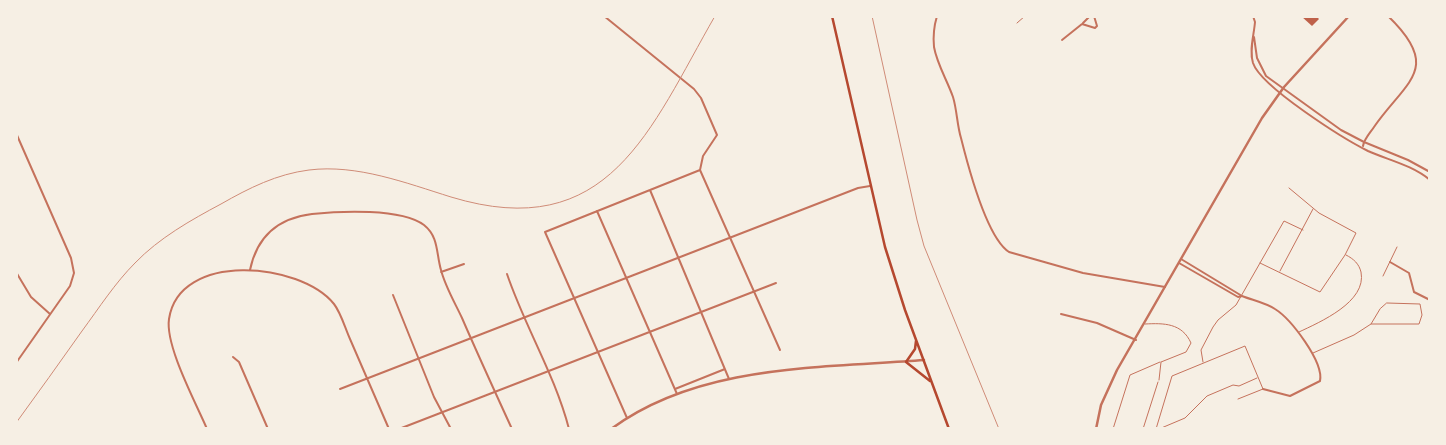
<!DOCTYPE html>
<html>
<head>
<meta charset="utf-8">
<style>
	body { margin:0 }
	#map { position:relative; width:1446px; height:445px; overflow:hidden; background:#f6efe4; font-family:Rubik,sans-serif }
	canvas { display:block }
	.frame { position:absolute; inset:0; border:18px solid #f6efe4; pointer-events:none }
</style>
</head>
<body>
<div id="map">
<canvas width="1446" height="445"></canvas>
<div class="frame"></div>
</div>
<script>
const ctx = document.querySelector('canvas').getContext('2d');
ctx.lineJoin = 'round';
function paint(path, color) { ctx.fillStyle = color; ctx.fill(path, 'evenodd'); }
function strokePath(path, color, width, dash) { ctx.strokeStyle = color; ctx.lineWidth = width; ctx.lineCap = dash ? 'butt' : 'round'; ctx.setLineDash(dash || []); ctx.stroke(path); }
paint(new Path2D(`
	M 1301,16 L 1316,16 L 1319,19 L 1312,26 Z`), '#bf614a');
strokePath(new Path2D(`
	M 1017,23 L 1025,16
	M 1260,263 L 1320,292 L 1345,255 L 1356,233 L 1319,213 L 1289,188
	M 1280,271 L 1313,209
	M 1383,276 L 1397,247
	M 1387,303 L 1420,304 L 1422,315 L 1419,324 L 1371,324 L 1380,309 Z
	M 1145,324 C 1164,323 1182,323 1191,343 L 1186,352 L 1161,362 L 1159,380
	M 1299,332 C 1320,322 1367,302 1361,272 C 1359,264 1354,259 1346,255
	M 1313,353 L 1354,335 L 1371,324
	M 1203,362 L 1201,350 L 1213,327 L 1218,320 L 1236,305 L 1284,221 L 1303,230
	M 1113,429 L 1130,375 L 1160,362
	M 1143,429 L 1158,382
	M 1156,429 L 1172,376 L 1245,346 L 1263,389 L 1238,399
	M 1159,429 L 1185,418 L 1207,396 L 1233,385 L 1239,386 L 1257,378`), '#c5725c', 1);
strokePath(new Path2D(`
	M 604,16 L 694,89 L 701,98 L 717,135 L 703,156 L 700,170
	M 937,16 C 934,26 933,37 934,47 C 937,64 947,80 953,97 C 957,110 957,125 961,138 C 968,166 986,237 1009,252 L 1083,273 L 1165,287
	M 1253,16 L 1255,22 C 1254,35 1249,50 1253,63 C 1261,87 1344,139 1368,151 C 1388,160 1412,165 1430,180
	M 1083,23 L 1090,16
	M 1254,37 L 1257,58 L 1266,76 L 1341,130 L 1364,142 L 1408,160 L 1430,172
	M 1062,40 L 1082,24 L 1095,28 L 1097,26 L 1094,16
	M 16,133 L 71,258 L 74,273 L 70,286 L 16,363
	M 1363,146 C 1364,139 1370,133 1374,127 C 1406,81 1443,69 1388,16
	M 700,170 L 780,350
	M 650,190 L 729,379
	M 597,211 L 677,394
	M 1181,259 L 1242,296
	M 1390,262 L 1409,273 L 1414,292 L 1430,300
	M 1179,263 L 1238,297 L 1242,296 C 1252,300 1266,303 1275,309 C 1291,319 1324,362 1320,381 L 1290,396 L 1263,389
	M 250,270 C 257,236 279,218 312,214 C 340,211 401,208 424,225 C 439,237 436,253 441,270 C 445,286 455,303 462,318 C 478,355 495,392 512,429
	M 16,272 L 31,297 L 50,314
	M 441,272 L 464,264
	M 507,274 C 525,327 555,375 569,429
	M 393,295 L 434,397 L 451,429
	M 1061,314 L 1097,323 L 1136,340
	M 233,357 L 239,362 L 268,429
	M 340,389 L 858,188 L 870,186
	M 675,389 L 725,369
	M 627,418 L 545,232 L 700,170
	M 207,429 C 196,403 165,346 169,319 C 179,251 300,262 334,304 C 341,313 345,328 350,339 C 363,369 376,399 389,429
	M 399,429 L 776,283`), '#c5725c', 2);
strokePath(new Path2D(`
	M 611,429 C 699,364 820,368 924,360
	M 1096,429 L 1101,405 L 1117,370 L 1262,118 L 1284,87 L 1349,16`), '#c5725c', 2.5);
strokePath(new Path2D(`
	M 832,16 L 885,247 L 905,310 L 949,429
	M 916,341 L 915,349 L 906,362 L 930,381`), '#b5482f', 2.5);
strokePath(new Path2D(`
	M 872,16 L 917,220 L 924,246 L 999,429
	M 16,423 C 38,393 60,362 82,331 C 99,308 115,283 135,263 C 159,238 191,220 221,204 C 249,188 277,174 309,170 C 357,164 406,183 451,197 C 609,245 650,129 715,16`), '#cf8b77', 1);
</script>
</body>
</html>
